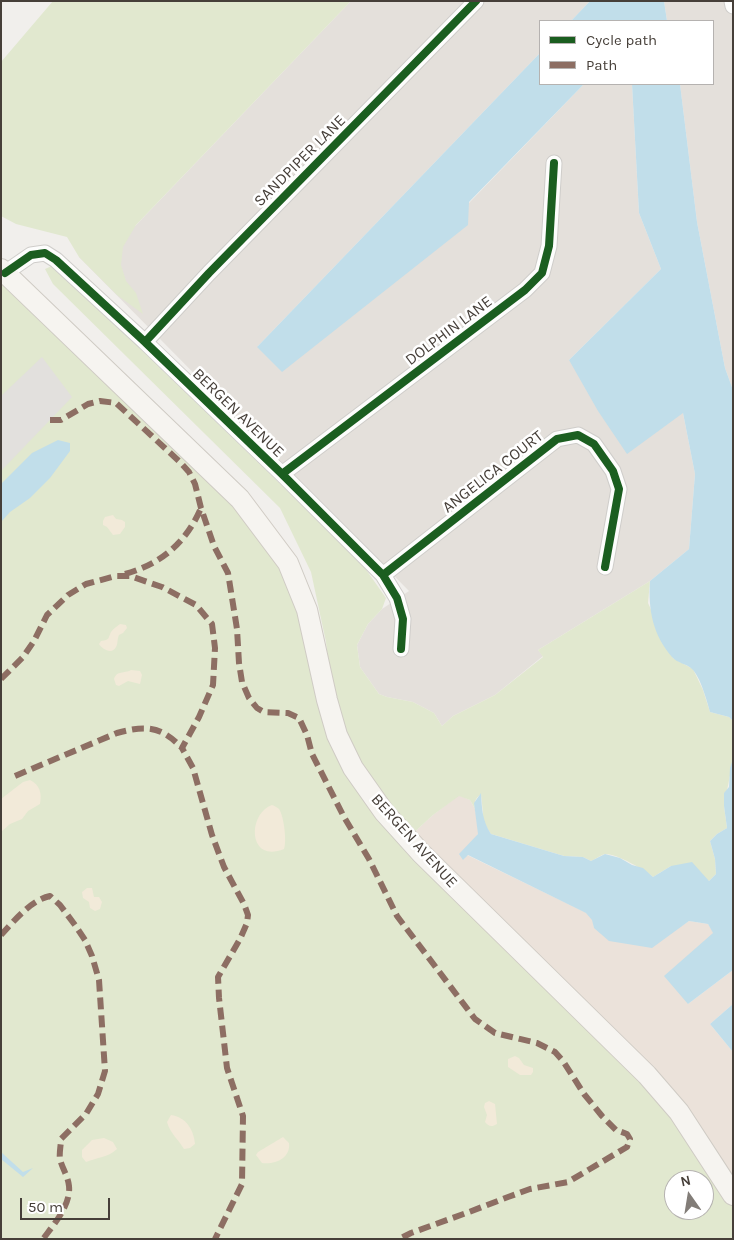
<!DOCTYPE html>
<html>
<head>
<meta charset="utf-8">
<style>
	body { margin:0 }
	#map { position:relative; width:734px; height:1240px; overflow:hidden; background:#f1efec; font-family:Karla,sans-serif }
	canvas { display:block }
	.frame { position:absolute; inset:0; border:2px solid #463f39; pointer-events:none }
	.legend { position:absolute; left:539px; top:20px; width:175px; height:65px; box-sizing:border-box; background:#fff; border:1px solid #b5b2b0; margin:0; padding:6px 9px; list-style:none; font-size:15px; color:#463f39 }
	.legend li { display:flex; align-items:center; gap:10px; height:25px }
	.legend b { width:25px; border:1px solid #b5b2b0 }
	.north { position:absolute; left:664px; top:1170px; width:50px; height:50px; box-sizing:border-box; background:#fff; border:1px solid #b5b2b0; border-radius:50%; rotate:347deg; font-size:14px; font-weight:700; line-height:20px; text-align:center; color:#463f39 }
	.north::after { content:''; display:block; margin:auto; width:18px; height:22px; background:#827d78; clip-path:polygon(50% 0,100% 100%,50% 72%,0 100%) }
	.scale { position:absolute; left:20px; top:1198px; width:90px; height:22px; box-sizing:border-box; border:2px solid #463f39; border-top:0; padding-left:6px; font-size:15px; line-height:18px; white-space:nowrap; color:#463f39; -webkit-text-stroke:4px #fff; paint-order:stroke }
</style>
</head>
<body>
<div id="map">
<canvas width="734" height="1240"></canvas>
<div class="frame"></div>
<ul class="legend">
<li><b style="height:6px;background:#1b5e20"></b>Cycle path</li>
<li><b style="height:6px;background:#8d6e63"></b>Path</li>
</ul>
<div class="north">N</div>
<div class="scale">50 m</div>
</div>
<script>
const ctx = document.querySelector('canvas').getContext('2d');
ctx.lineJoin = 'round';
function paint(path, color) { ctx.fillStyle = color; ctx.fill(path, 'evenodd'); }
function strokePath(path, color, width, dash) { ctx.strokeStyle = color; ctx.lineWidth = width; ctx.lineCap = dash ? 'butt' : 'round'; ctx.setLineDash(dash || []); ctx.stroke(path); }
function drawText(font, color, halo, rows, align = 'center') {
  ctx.font = font + ' Karla,sans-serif'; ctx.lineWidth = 5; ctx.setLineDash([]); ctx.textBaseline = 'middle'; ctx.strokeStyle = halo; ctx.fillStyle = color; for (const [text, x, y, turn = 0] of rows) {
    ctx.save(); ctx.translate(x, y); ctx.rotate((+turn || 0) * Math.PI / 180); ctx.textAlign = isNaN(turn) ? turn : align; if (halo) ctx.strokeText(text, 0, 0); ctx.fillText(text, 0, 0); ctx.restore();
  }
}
paint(new Path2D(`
	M 351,1 L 590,1 L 571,21 L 540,21 L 540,53 L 257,347 L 469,203 L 584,84 L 632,84 L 639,213 L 661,269 L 569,360 L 683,413 L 695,474 L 689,549 L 650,581 L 538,650 L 543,656 L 495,695 L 453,716 L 442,726 L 434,713 L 413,702 L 387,697 L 379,694 L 360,667 L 357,645 L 368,624 L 382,609 L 409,591 L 79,257 L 115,247 Z
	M 664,1 L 733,1 L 733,390 L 725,368 L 697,222 L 680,84 L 713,84 L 713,21 L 667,21 Z`), '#e4e0db');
paint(new Path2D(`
	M 459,795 L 470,800 L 475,809 L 478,822 L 478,834 L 463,860 L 467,855 L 587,913 L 593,920 L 594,928 L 681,926 L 689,921 L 708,924 L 714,933 L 688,1004 L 733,970 L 733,1004 L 710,1024 L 733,1052 L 733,1193 L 408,838 L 433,815 Z`), '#ebe2da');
paint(new Path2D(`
	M 53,1 L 351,1 L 136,225 L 123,247 L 121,265 L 126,281 L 136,293 L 143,314 L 117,295 L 79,257 L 67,237 L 16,224 L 1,216 L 1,62 Z
	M 54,265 L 360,561 L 386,598 L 382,609 L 368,624 L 357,645 L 360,667 L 379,694 L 387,697 L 413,702 L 434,713 L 442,726 L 453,716 L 495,695 L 543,657 L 538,650 L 650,581 L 648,603 L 673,658 L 693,669 L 703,690 L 710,712 L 729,717 L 733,721 L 733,760 L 724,806 L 727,828 L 717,834 L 710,841 L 715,859 L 716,874 L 709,881 L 671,866 L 653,877 C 645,870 617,854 606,854 C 602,854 596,859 591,861 L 583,857 L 564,856 L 491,834 L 484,824 L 482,815 L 483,813 L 481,794 C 475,799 474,802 475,809 L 470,800 L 459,796 L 433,815 L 408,838 L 647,1075 L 733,1195 L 733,1239 L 1,1239 L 1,269 L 240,499 L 288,563 L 327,700 L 373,787 L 354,749 L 340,715 L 331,687 L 326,642 L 311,572 L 280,508 L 53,284 L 45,269 ZM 674,1180 L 704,1180 L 704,1210 L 674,1210 Z`), '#e1e8cf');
paint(new Path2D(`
	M 113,515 L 116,519 L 122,520 L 125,522 L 125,527 L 120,534 L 113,535 L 107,527 L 103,525 L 103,521 L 105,517 Z
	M 120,624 L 126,625 L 127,628 L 123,633 L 119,635 C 117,639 118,644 116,647 C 112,655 102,649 99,644 L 101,641 C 110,640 108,638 111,632 C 113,629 117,626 120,624 Z
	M 131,670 L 140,671 L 142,675 L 140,684 L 128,681 L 119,686 L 116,685 L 114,679 C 117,670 124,674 131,670 Z
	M 30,780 C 40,785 42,793 40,804 L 28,811 L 22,819 L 10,824 L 1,832 L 1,799 L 23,782 Z
	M 272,805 C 273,805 278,808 279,809 C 284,816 287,842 284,849 C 248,864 247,814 272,805 Z
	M 87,888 L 92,888 L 94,897 L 99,897 L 102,902 L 100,909 L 95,911 L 90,908 L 89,902 L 83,898 L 82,892 Z
	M 515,1056 L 519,1058 L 524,1065 L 533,1068 L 533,1072 L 531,1075 L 520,1075 L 508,1067 L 508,1059 Z
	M 489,1101 L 495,1104 L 497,1124 C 492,1127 489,1127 485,1122 L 487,1115 L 484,1107 L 485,1103 Z
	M 171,1115 C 186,1117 194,1130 195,1144 L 190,1148 L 184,1149 C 178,1139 170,1133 167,1122 Z
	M 283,1137 L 289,1143 C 291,1158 275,1165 262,1163 L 256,1155 L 258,1152 Z
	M 104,1138 L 113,1142 L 117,1149 C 107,1158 98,1157 86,1162 L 82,1157 L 82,1150 L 92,1140 Z`), '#f2ead9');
paint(new Path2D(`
	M 42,357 L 72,397 L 1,471 L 1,396 Z`), '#e2e0dd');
paint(new Path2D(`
	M 590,1 L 664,1 L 667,21 L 571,21 Z
	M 540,53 L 540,84 L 584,84 L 469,202 L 468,225 L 282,372 L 257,347 Z
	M 632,84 L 680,84 L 697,222 L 725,368 L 733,390 L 733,721 L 729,717 L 710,712 C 707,701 700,676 692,669 C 687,664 677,663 672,657 C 653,635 648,610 650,581 L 689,549 L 695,474 L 683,413 L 627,454 L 598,411 L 569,360 L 661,269 L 639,213 Z
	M 58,440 L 70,443 L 70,451 L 50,478 L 30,498 L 10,512 L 1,522 L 1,484 L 32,453 Z
	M 733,759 L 733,970 L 688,1004 L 664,976 L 713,933 L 708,924 L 689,921 L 652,948 L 609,941 L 594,928 L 592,920 L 586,913 L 468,855 L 463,860 L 459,854 L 478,834 L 474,803 L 481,793 C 482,809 482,820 491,834 L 564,856 L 583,857 L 591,861 L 605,854 L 620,858 L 632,865 L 643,868 L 653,877 L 671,866 L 692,862 L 709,881 L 716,874 L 715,859 L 710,841 L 717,834 L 727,828 L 724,806 L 724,793 L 729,787 L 730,768 Z
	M 733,1004 L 733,1052 L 710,1024 Z
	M 1,1152 L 23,1172 L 33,1168 L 23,1177 L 1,1159 Z`), '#c1deea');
const street = new Path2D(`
	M 732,1 L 733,6
	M 5,273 L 31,255 L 45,253 L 56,260 L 145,342 L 282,474 L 383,575 L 397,598 L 403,619 L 401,649
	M 145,342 L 209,273 L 476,1
	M 282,474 L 525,290 L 542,273 L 549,246 L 554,163
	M 383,575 L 557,439 L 578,435 L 594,444 L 613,471 L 619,489 L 605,567`);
const secondary = new Path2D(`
	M 1,269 L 240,499 L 288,563 L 307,610 L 327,700 L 337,735 L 353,768 L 384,812 L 421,853 L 647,1075 L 679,1112 L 733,1195`);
strokePath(street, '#cfcdca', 17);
strokePath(secondary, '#cfcbc4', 22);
strokePath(street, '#fdfdfc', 15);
strokePath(secondary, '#f6f4f0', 20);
strokePath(new Path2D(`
	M 50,420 L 61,420 L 88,404 L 100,401 L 116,403 L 180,462 L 189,472 L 195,484 L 201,508 L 214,546 L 228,573 L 237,629 L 239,663 L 242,682 L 249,698 L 257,708 L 264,712 L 288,713 L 299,718 L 307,735 L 312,754 L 344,817 L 369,859 L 397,916 L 475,1019 L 495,1033 L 537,1043 L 555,1052 L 563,1061 L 584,1094 L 602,1116 L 616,1130 L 627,1134 L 630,1139 L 627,1147 L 568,1182 L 530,1189 L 508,1197 L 469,1212 L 411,1233 L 399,1239
	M 125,574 C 161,564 186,543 201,508
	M 1,679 L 23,657 L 34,641 L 47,615 L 68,595 L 86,584 L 116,576 L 130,576 L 162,587 L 196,605 L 212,624 L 215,648 L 213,685 L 199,717 L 182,748 L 193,768 L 212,835 L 224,867 L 244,904 L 248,915 L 247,923 L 240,939 L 218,977 L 219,998 L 227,1068 L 243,1116 L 242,1184 L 215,1239
	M 15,776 L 117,733 C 146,725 161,726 182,748
	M 1,935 C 14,921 31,900 50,896 L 60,905 L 75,925 L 85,940 L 92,956 L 99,980 L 105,1071 L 98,1094 L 86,1114 L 61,1139 C 61,1145 59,1153 60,1159 C 62,1168 68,1176 69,1186 C 71,1205 54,1224 43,1239`), '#8d6e63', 6, [12, 6]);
strokePath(new Path2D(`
	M 5,273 L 31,255 L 45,253 L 56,260 L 145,342 L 282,474 L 383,575 L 397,598 L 403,619 L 401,649
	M 145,342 L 209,273 L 476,1
	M 282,474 L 525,290 L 542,273 L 549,246 L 554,163
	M 383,575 L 557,439 L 578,435 L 594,444 L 613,471 L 619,489 L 605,567`), '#1b5e20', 8);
drawText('16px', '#463f39', '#fff', [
	["SANDPIPER LANE",300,161,-45],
	["DOLPHIN LANE",449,331,-37],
	["BERGEN AVENUE",238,413,44],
	["ANGELICA COURT",493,472,-38],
	["BERGEN AVENUE",414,841,48]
]);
</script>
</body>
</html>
